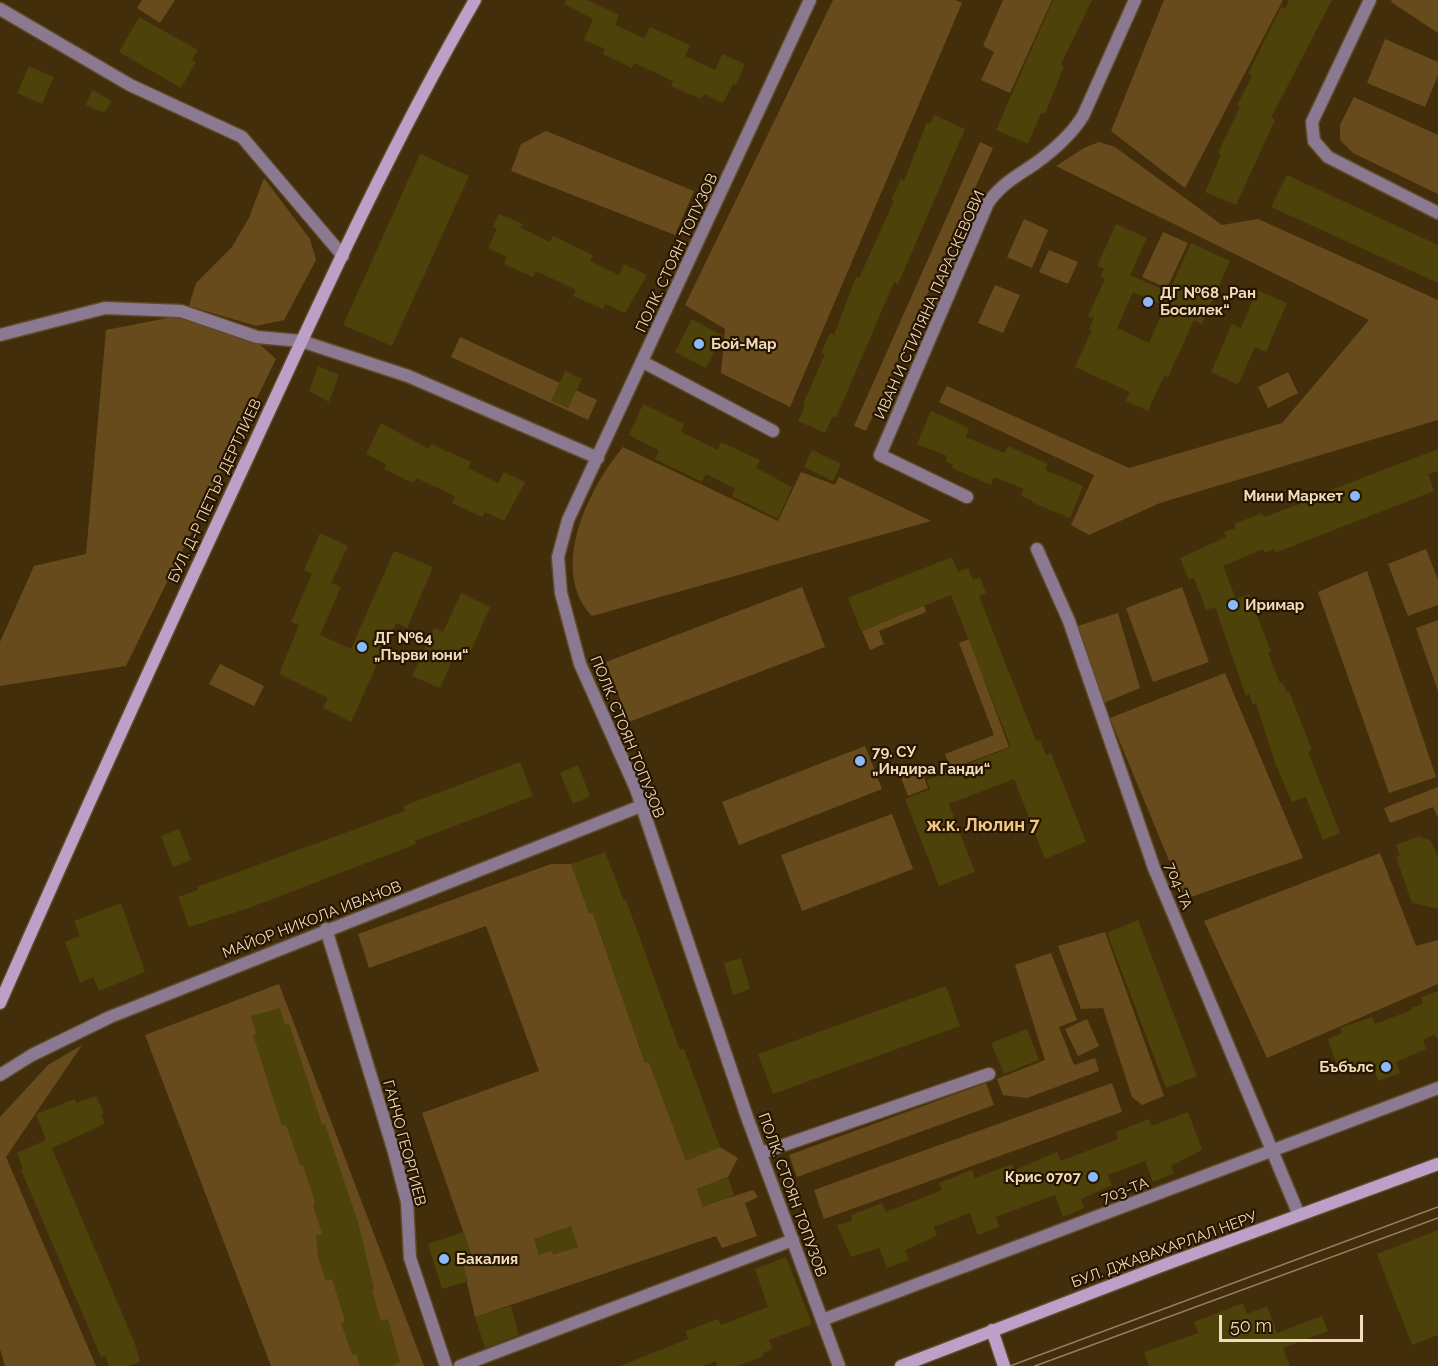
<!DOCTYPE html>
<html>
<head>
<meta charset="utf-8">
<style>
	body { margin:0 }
	#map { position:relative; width:1438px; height:1366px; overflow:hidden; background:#432e0b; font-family:Raleway,sans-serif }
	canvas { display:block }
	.scale { position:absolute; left:1219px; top:1315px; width:144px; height:27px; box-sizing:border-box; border:3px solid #f2dcbd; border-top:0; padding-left:8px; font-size:18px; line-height:21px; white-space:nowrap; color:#f2dcbd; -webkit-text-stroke:4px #261600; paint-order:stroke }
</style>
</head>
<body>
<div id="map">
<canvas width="1438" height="1366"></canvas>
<div class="scale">50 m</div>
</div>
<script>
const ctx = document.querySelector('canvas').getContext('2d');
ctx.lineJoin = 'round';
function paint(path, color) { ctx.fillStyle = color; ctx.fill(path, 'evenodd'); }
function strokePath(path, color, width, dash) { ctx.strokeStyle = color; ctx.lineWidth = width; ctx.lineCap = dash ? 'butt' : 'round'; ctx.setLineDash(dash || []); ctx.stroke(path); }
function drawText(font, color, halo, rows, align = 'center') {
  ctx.font = font + ' Raleway,sans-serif'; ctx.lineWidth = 4.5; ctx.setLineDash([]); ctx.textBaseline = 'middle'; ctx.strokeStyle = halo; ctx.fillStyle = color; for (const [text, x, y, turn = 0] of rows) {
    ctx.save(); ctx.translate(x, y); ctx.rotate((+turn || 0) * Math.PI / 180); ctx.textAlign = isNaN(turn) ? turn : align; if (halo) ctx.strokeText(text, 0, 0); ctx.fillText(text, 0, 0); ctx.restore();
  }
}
paint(new Path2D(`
	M 142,0 L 175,0 L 160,23 L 137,8 Z
	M 833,0 L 955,0 L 962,3 L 790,407 L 721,373 L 725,329 L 685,305 Z
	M 1003,0 L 1052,0 L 1010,93 L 981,80 L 994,52 L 983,46 Z
	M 1164,0 L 1283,0 L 1185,188 L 1111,131 Z
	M 1392,0 L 1438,0 L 1438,33 L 1391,2 Z
	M 1385,39 L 1438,62 L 1438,75 L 1425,107 L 1367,83 Z
	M 1354,97 L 1438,135 L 1438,194 L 1353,153 L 1340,140 L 1340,125 Z
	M 546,131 L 694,191 L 675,235 L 511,171 L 521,144 Z
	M 980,142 L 993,148 L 866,431 L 854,426 Z
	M 1099,142 L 1115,147 L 1222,225 L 1258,219 L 1438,300 L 1438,420 L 1160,503 L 1089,535 L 1071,525 L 1094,475 L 939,402 L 947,386 L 1129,468 L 1282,423 L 1369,320 L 1056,166 L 1084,148 Z
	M 264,178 L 310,239 L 316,260 L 284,320 L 256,326 L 189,306 L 196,283 L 232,247 L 249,218 Z
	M 1024,219 L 1048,230 L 1032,268 L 1007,257 Z
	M 1163,232 L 1188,243 L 1167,288 L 1142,277 Z
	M 1049,250 L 1078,262 L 1068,284 L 1039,272 Z
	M 995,285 L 1020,295 L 1003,333 L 978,323 Z
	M 178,316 L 257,342 L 276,359 L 126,666 L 0,686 L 0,642 L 34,566 L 86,554 L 106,330 Z
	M 460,337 L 597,400 L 588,420 L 451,357 Z
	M 1288,372 L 1298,393 L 1268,408 L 1258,387 Z
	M 623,447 L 778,521 L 801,472 L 835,485 L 839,477 L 931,521 L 592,616 C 548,569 589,488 623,447 Z
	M 1426,549 L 1438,580 L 1438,605 L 1408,616 L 1388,564 Z
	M 1367,571 L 1436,777 L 1389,793 L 1318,592 Z
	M 802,587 L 825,647 L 629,722 L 606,662 Z
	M 1182,587 L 1209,662 L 1153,682 L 1126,608 Z
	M 924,605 L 926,612 L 879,631 L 884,644 L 870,650 L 862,631 Z
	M 1118,613 L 1140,688 L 1104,703 L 1078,626 Z
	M 1438,620 L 1438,691 L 1416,628 Z
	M 969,639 L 1009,747 L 951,769 L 945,754 L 994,735 L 959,643 Z
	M 220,664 L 264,686 L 254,706 L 209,684 Z
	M 1225,673 L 1303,858 L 1185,899 L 1110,718 Z
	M 865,746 L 882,789 L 739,845 L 722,802 Z
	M 920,767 L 928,788 L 908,796 L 900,775 Z
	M 1438,787 L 1438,818 L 1433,807 L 1390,823 L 1384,808 Z
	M 892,814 L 913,869 L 802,911 L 781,855 Z
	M 1380,853 L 1416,946 L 1438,940 L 1438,984 L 1267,1058 L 1204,921 Z
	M 551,864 L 571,864 L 593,913 L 645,1063 L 649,1062 L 686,1160 L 720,1147 L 738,1158 L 728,1177 L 697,1189 L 703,1206 L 753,1190 L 758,1197 L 745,1203 L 757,1236 L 722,1248 L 716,1236 L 475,1317 L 461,1257 L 471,1254 L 422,1113 L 539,1071 L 486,926 L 369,968 L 358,934 Z
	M 1105,932 L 1164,1096 L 1142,1105 L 1132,1097 L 1103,1008 L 1081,1009 L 1058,946 Z
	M 1051,953 L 1077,1020 L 1059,1027 L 1074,1065 L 1095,1058 L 1099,1071 L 1027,1098 L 1003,1095 L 997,1079 L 1045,1060 L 1015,965 Z
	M 279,984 L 424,1366 L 271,1366 L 145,1035 Z
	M 1087,1019 L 1099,1046 L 1078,1056 L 1065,1029 Z
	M 82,1045 L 6,1157 L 96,1366 L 5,1366 L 0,1349 L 0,1117 L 48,1065 Z
	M 986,1083 L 994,1105 L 797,1177 L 789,1155 Z
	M 1112,1083 L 1122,1112 L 824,1219 L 814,1190 Z`), '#684b1d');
paint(new Path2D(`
	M 566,0 L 587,0 L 619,15 L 615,25 L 644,38 L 650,27 L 690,45 L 685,56 L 715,70 L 722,54 L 745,64 L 736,85 L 733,84 L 723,103 L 704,94 L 701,99 L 671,86 L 673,81 L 634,63 L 632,68 L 603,54 L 605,49 L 584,40 L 593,19 L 564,4 Z
	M 1053,0 L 1092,0 L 1061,64 L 1064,66 L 1045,114 L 1041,113 L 1028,144 L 996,130 Z
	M 1289,0 L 1332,0 L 1271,118 L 1275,120 L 1236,205 L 1205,192 L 1221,155 L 1218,153 L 1240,107 L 1237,105 L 1252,76 L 1248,74 L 1281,7 L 1285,9 Z
	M 139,17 L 198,50 L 192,60 L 196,62 L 181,88 L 119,52 Z
	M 29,66 L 54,77 L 42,104 L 17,93 Z
	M 92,90 L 112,101 L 104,113 L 86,105 Z
	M 934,115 L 965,129 L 898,284 L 894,282 L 836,418 L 833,416 L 825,433 L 798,421 L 805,405 L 803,404 L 825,354 L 821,353 L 830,333 L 834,335 L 856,277 L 859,278 L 894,201 L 891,200 L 901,179 L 904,181 L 927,122 L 930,124 Z
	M 420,154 L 469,176 L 392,346 L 343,325 Z
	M 1287,175 L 1438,245 L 1438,283 L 1271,207 Z
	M 499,214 L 523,224 L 521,228 L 550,242 L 553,236 L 593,255 L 590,261 L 619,275 L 624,264 L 647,275 L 625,313 L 605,304 L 603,309 L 573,296 L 576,290 L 536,271 L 533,277 L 504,264 L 507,257 L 488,248 L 497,229 L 493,227 Z
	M 1116,224 L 1147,238 L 1130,275 L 1169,292 L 1191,243 L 1230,261 L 1202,324 L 1194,320 L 1168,377 L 1164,376 L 1148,411 L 1126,401 L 1130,392 L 1075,367 L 1092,330 L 1089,329 L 1094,318 L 1088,316 L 1105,279 L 1100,277 L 1104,269 L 1097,266 ZM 1133,292 L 1165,306 L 1149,343 L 1117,328 Z
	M 1257,290 L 1287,303 L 1266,352 L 1255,347 L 1238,385 L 1211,372 L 1232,324 L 1241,328 Z
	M 692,319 L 723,336 L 706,368 L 675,352 Z
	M 318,366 L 339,375 L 329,402 L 309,391 Z
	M 565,371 L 582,379 L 568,408 L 551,401 Z
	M 643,404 L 684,424 L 681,432 L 718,450 L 721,442 L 760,460 L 756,468 L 792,487 L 778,519 L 732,496 L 735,489 L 706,474 L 702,482 L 655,459 L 659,451 L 629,435 Z
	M 931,411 L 969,428 L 966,437 L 1004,453 L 1008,446 L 1048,464 L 1045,470 L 1083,486 L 1070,518 L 1031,502 L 1032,500 L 1021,496 L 1024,489 L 994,477 L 991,485 L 952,468 L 953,465 L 945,461 L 947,456 L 917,444 Z
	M 381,423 L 429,449 L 431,444 L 471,462 L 468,468 L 498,483 L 504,472 L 525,482 L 504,521 L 485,512 L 482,517 L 452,503 L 455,496 L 416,478 L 413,483 L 384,469 L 386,464 L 366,454 Z
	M 1438,449 L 1438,471 L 1428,474 L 1434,491 L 1275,553 L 1274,549 L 1265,553 L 1263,549 L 1223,566 L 1236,599 L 1249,594 L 1271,652 L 1268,653 L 1280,683 L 1282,682 L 1287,692 L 1289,691 L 1312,750 L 1308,752 L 1340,833 L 1323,840 L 1306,797 L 1292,802 L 1275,763 L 1256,703 L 1253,705 L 1249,694 L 1246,696 L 1215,607 L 1206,610 L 1194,578 L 1189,580 L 1180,558 L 1226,537 L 1224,532 L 1236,528 L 1234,524 L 1262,513 L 1264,517 L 1324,495 L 1323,493 Z
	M 812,450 L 841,464 L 833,481 L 804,467 Z
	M 320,533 L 348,546 L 331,583 L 341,587 L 320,635 L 351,649 L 394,551 L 433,567 L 407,628 L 396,623 L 351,722 L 323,708 L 328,698 L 279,674 L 299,625 L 291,622 L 312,574 L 304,570 Z
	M 952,557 L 958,572 L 968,568 L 973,580 L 980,577 L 986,593 L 979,596 L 1036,741 L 1040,740 L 1046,755 L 1051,753 L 1086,842 L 1045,859 L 1014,779 L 949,804 L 975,872 L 939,886 L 905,799 L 930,789 L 927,780 L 1011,747 L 951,595 L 861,631 L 848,598 Z
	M 461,593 L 490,607 L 468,657 L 456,652 L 440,688 L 412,676 L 434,628 L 443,632 Z
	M 520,762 L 533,796 L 415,841 L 416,844 L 249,908 L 189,927 L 178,897 L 198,890 L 197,887 L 405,811 L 403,806 Z
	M 578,765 L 590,796 L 573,804 L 560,773 Z
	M 179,829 L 191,860 L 173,867 L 161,836 Z
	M 1419,836 L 1431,841 L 1438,857 L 1438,909 L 1412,903 L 1396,857 L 1400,856 L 1396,845 Z
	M 605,852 L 624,901 L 626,900 L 680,1050 L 684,1049 L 720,1147 L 686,1161 L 649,1062 L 645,1063 L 593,913 L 589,914 L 571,864 Z
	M 121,903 L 145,972 L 99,991 L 93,977 L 80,983 L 65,942 L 80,936 L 74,921 Z
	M 1138,920 L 1197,1076 L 1166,1088 L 1107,933 Z
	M 741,958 L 750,989 L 733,995 L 724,963 Z
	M 946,986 L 960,1026 L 773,1094 L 758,1054 Z
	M 1438,991 L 1438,1040 L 1434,1035 L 1423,1040 L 1426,1049 L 1396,1062 L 1400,1073 L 1378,1081 L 1371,1060 L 1344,1070 L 1340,1061 L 1336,1063 L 1328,1039 L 1342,1033 L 1341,1028 L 1372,1017 L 1375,1024 L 1412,1010 L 1411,1008 L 1423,1004 L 1421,997 Z
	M 280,1008 L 285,1025 L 289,1024 L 322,1124 L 325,1124 L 358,1222 L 374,1289 L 372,1290 L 381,1321 L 388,1319 L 400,1362 L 391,1366 L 360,1366 L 356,1354 L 352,1355 L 341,1323 L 345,1321 L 332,1279 L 326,1281 L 318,1258 L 316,1236 L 322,1234 L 313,1205 L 315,1203 L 303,1165 L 300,1165 L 286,1125 L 282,1126 L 253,1035 L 256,1033 L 251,1016 Z
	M 1027,1029 L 1039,1060 L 1004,1074 L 991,1043 Z
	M 96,1096 L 104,1113 L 101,1114 L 105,1124 L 52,1148 L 135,1344 L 140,1362 L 128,1366 L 109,1366 L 105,1356 L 101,1357 L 21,1170 L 23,1169 L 17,1153 L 46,1140 L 36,1114 L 75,1099 L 76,1103 Z
	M 1188,1112 L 1202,1150 L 1171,1166 L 1174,1173 L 1153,1182 L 1145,1161 L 1108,1175 L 1112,1185 L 1081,1199 L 1084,1208 L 1063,1217 L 1055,1195 L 996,1217 L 999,1227 L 978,1235 L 970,1213 L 934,1227 L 937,1236 L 905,1250 L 909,1260 L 887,1268 L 879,1248 L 851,1257 L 837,1225 L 852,1221 L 851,1215 L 882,1203 L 886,1212 L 942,1190 L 939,1183 L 972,1170 L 975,1178 L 1012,1164 L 1015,1170 L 1057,1152 L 1061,1161 L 1118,1139 L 1116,1132 L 1149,1119 L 1152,1126 Z
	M 728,1177 L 734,1195 L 703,1207 L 697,1189 Z
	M 571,1226 L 578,1247 L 553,1255 L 552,1251 L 539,1255 L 534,1239 Z
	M 1438,1230 L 1438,1335 L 1412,1345 L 1377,1254 Z
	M 464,1232 L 471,1254 L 461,1257 L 468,1281 L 442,1289 L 428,1244 Z
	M 786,1257 L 812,1324 L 769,1340 L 772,1349 L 763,1353 L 764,1356 L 737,1366 L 717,1366 L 716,1361 L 703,1366 L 620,1366 L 688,1339 L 686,1331 L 718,1319 L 721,1325 L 768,1307 L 755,1269 Z
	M 1243,1303 L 1247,1314 L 1267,1306 L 1277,1333 L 1322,1316 L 1328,1331 L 1283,1348 L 1290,1366 L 1149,1366 L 1144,1352 L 1198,1333 L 1194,1322 Z
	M 511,1306 L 519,1335 L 485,1348 L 475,1317 Z`), '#4d4209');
const street = new Path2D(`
	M 810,0 L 568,520 L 558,557 L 561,593 L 580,664 L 636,789 L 747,1117 L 839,1366
	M 1370,0 L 1312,122 L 1314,141 L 1328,157 L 1438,213
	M 0,9 L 130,85 L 242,137 L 343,256
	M 0,335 L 105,308 L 181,311 L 257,337 L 301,341 L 408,376 L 598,458
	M 643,362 L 773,431
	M 967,497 L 880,455 L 988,203 C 1001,184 1017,176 1036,163 C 1054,150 1071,135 1083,116 L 1135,0
	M 1037,549 L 1069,621 L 1154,868 L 1299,1215
	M 326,929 L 394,1152 L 407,1202 L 410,1258 L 446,1366
	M 0,1075 L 32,1055 L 110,1017 L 641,806
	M 761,1153 L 989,1074
	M 822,1320 L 1438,1088
	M 460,1366 L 793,1240`);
const secondary = new Path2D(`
	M 0,1003 C 81,819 164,637 249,455 C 320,301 390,147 475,0
	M 992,1330 L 1004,1366
	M 901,1366 L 1164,1265 L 1438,1164`);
strokePath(street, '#5f4a27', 15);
strokePath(secondary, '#5f4a27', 15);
strokePath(street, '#8b7992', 12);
strokePath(secondary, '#bda0c8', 12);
strokePath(new Path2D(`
	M 1010,1366 L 1438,1207
	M 1035,1366 L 1438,1218`), '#96805f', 1.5);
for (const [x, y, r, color] of [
	[1148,302,6,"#8abafc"],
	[699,344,6,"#8abafc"],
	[1355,496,6,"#8abafc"],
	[1233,605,6,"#8abafc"],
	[362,647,6,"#8abafc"],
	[860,761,6,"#8abafc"],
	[1386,1067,6,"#8abafc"],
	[1093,1177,6,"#8abafc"],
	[444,1259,6,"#8abafc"]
]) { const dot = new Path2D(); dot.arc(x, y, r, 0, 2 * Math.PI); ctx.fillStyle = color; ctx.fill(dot); strokePath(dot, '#261600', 2); }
drawText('15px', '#f2dcbd', '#261600', [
	["ПОЛК. СТОЯН ТОПУЗОВ",677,253,-65],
	["ИВАН И СТИЛЯНА ПАРАСКЕВОВИ",930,305,-66],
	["БУЛ. Д-Р ПЕТЪР ДЕРТЛИЕВ",215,491,-65],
	["ПОЛК. СТОЯН ТОПУЗОВ",627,737,68],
	["704-ТА",1178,886,68],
	["МАЙОР НИКОЛА ИВАНОВ",312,920,-21],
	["ГАНЧО ГЕОРГИЕВ",404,1143,75],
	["703-ТА",1125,1191,-20],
	["ПОЛК. СТОЯН ТОПУЗОВ",792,1195,70],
	["БУЛ. ДЖАВАХАРЛАЛ НЕРУ",1164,1250,-20]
]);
drawText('bold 15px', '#f2dcbd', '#261600', [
	["ДГ №68 „Ран",1160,293],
	["Босилек“",1160,310],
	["Бой-Мар",711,344],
	["Мини Маркет",1343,496,"right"],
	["Иримар",1245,605],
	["ДГ №64",374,638],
	["„Първи юни“",374,655],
	["79. СУ",872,752],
	["„Индира Ганди“",872,769],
	["Бъбълс",1374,1067,"right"],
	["Крис 0707",1081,1177,"right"],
	["Бакалия",456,1259]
], 'left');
drawText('bold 18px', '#f1c585', '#261600', [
	["ж.к. Люлин 7",983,826]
]);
</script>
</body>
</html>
